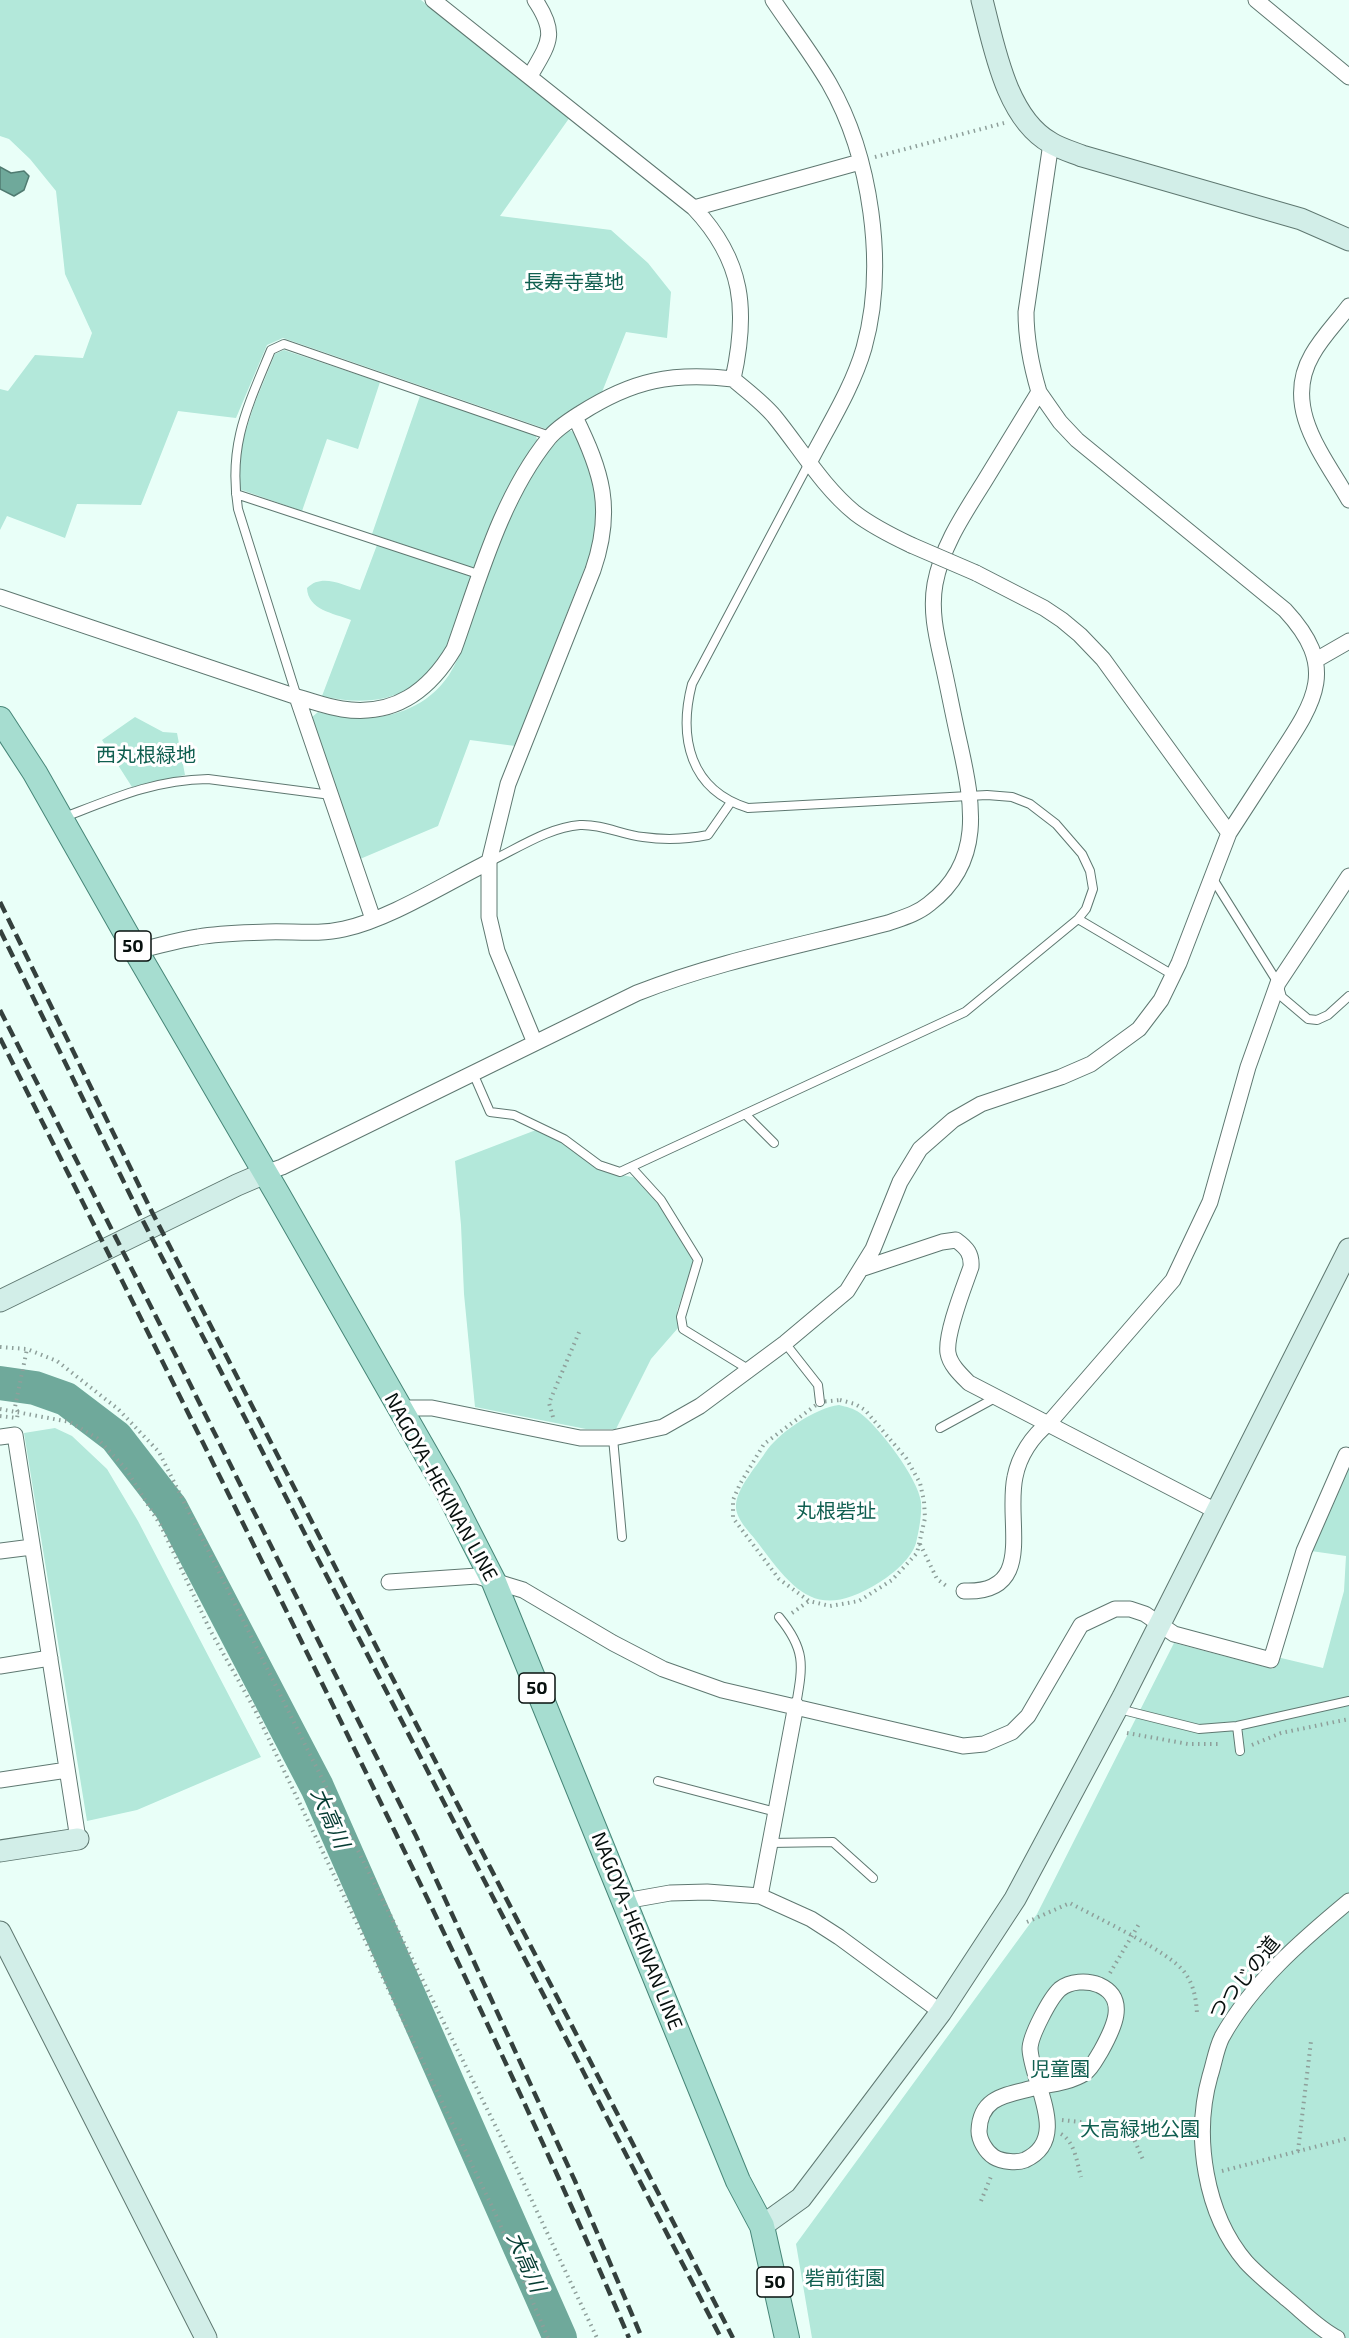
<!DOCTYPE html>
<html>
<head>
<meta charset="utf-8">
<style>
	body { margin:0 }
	canvas { display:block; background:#e9fff8 }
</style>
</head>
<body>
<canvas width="1349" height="2338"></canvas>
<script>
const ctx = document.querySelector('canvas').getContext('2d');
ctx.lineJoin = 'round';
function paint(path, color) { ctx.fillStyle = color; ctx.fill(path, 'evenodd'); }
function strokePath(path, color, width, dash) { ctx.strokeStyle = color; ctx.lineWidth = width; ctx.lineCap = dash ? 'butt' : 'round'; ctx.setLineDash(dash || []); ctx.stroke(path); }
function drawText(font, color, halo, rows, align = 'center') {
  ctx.font = font + ' "Exo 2","Noto Sans JP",sans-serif'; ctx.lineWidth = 6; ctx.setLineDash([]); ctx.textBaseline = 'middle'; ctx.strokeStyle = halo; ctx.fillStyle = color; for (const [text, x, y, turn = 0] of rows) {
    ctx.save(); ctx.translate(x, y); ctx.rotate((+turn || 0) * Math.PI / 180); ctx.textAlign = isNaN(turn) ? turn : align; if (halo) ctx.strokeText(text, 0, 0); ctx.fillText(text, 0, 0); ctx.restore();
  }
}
paint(new Path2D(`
	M 0,0 L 421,0 L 570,117 L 500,216 L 611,230 L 648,263 L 671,292 L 667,338 L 626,332 L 602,392 L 574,409 L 549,430 L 283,338 L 267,345 L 236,418 L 178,411 L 141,505 L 77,504 L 65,538 L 7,516 L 0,530 L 0,389 L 8,391 L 35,355 L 83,358 L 92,333 L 65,274 L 56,191 L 30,159 L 9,139 L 0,136 Z
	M 284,350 L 380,382 L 358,449 L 327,439 L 302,511 L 239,489 L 241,446 L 254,405 L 275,354 Z
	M 420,396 L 535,434 L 538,442 L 516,473 L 501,504 L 476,569 L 372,534 Z
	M 568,430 L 577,433 L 596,480 L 599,524 L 589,568 L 585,567 L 515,746 L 470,740 L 438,826 L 360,859 L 311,718 L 318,712 C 365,725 419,719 449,675 C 463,653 469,627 478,603 C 500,542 520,476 568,430 Z
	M 377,545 L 472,576 C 463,600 457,627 445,650 C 419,699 372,708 322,696 L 351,620 C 333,613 308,610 307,588 C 322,573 342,585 360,590 Z
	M 135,717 L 163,732 L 177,733 L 185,775 L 132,787 L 102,740 Z
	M 536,1130 L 561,1142 L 600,1170 L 636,1178 L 658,1202 L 694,1261 L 677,1311 L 678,1328 L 651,1359 L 616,1429 L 586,1429 L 475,1407 L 464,1294 L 461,1225 L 455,1161 Z
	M 839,1405 C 847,1407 853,1408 860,1413 C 879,1427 918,1478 921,1502 C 922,1515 919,1530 916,1543 C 911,1559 894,1573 880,1582 C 818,1621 796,1594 758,1543 C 750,1532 735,1519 736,1505 C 737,1488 756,1467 765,1453 C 778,1433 815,1408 839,1405 Z
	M 55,1428 L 72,1436 L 107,1469 L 138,1521 L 261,1757 L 137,1810 L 87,1821 L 24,1433 Z
	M 1349,1465 L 1349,2338 L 812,2338 L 796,2244 L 1037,1914 L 1174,1643 L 1273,1669 L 1277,1657 L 1323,1668 L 1344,1591 L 1346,1556 L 1311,1551 Z`), '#b3e8da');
const water = new Path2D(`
	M 0,167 L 11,173 L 24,171 L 29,176 L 24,190 L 14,196 L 0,189 Z`);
paint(water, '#6fa99b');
strokePath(water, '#507b71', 1.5);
strokePath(new Path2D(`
	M 0,1383 L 35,1388 L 66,1399 L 116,1437 L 171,1508 L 317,1787 L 560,2338`), '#6fa99b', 34);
const lane = new Path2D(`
	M 236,494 L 481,575
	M 297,697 L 238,509 C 228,445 247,408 271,350 L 284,344 L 550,436
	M 65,817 C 114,798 154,780 208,779 L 331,795
	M 491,861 C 518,848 550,827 580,825 C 603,824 622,835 643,837 C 664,840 688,839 708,835 L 731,802
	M 1213,879 L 1278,983 L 1282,997 L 1308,1019 L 1317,1020 L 1328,1015 L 1349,996
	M 1078,919 L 1173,975
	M 473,1073 L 490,1112 L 514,1115 L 564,1139 L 599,1165 L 620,1172 L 965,1012 L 1078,919 L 1086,909 L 1093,889 L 1090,871 L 1082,854 L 1056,824 L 1030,804 L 1012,797 L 987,795 L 748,808 C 690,790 678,738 692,684 L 809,463
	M 745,1114 L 774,1143
	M 631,1167 L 661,1200 L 698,1260 L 681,1317 L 683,1329 L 748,1369
	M 785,1343 L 818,1385 L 820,1402
	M 940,1428 L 995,1398
	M 613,1438 L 622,1537
	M 779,1617 C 806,1650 803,1665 796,1705
	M 1119,1709 L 1199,1729 L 1237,1726 L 1349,1701
	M 1237,1726 L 1240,1751
	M 658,1781 L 776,1812
	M 770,1843 L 833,1842 L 873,1878`);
const street = new Path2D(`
	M 433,0 L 694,208 C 744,261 748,311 733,379 C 747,391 762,402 774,416 C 801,449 822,486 855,513 C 872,526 892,536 911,545
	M 773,0 C 791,27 812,54 829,83 C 871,156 887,266 864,348 C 852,389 828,426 809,463
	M 1256,0 L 1349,77
	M 530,76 C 549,43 558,34 535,0
	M 694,208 L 860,162
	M 1349,306 C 1337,322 1322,337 1312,355 C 1282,407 1323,455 1349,500
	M 1039,392 L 1060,422 L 1077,440 L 1285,610 C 1338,667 1316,700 1279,756 C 1262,782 1246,807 1229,833
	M 0,597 L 297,697 C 312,701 327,707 342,709 C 394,717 429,691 454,649 C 479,579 501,497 549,438 C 557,428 570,420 581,413 C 633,380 672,372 733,379
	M 1316,660 L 1349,641
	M 297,697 L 373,919
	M 136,951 C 156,947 177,940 198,937 C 221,933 244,933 267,932 C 293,931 318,935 344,929 C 390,919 446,883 489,862
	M 535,1043 L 497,951 L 489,917 L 489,862 L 508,784 L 593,570 C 614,509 602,472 575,417
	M 265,1173 L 282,1167 L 637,993 C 718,961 804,945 888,923 C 902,918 917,914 929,904 C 984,862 973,804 960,745 C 954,719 949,692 943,665 C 937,638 930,612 935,584 C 942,546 964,514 984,482 C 1002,452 1021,422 1039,392 C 1031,365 1026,341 1026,312 L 1051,143
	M 861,1269 L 942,1242 L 956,1240 C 967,1248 972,1254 971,1267 C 964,1287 945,1334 948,1353 C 950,1365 961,1375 969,1383 L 1216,1511
	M 399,1408 L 432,1408 L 580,1438 L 613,1438 L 663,1427 L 700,1406 L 785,1343 L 847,1291 L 873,1249 L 900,1182 L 920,1149 L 953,1120 L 981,1104 L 1061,1077 L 1091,1064 L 1139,1029 L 1161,1000 L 1179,963 L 1229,833 L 1103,659 L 1080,635 L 1062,620 L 1044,608 L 976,573
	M 0,1437 L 15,1435 L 78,1839
	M 0,1551 L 32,1547
	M 389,1582 L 477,1576 L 523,1590 L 613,1643 L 663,1669 L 722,1690 L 963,1746 L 984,1744 L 1012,1732 L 1028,1716 L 1081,1625 L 1115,1609 L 1130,1609 L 1145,1614 L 1174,1634 L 1271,1660 L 1304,1551 L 1346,1455
	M 964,1591 C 1037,1594 1005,1522 1015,1477 C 1019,1456 1032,1436 1049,1423 L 1173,1280 L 1210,1202 L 1248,1067 L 1278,983 L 1349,876
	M 0,1666 L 50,1658
	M 0,1780 L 67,1770
	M 760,1896 L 796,1705
	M 625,1901 L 670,1893 L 707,1892 L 760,1896 L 811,1919 L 839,1937 L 941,2012
	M 1037,2087 C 1009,2095 980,2095 979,2131 C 979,2140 986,2152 994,2157 C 1002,2162 1018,2163 1025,2160 C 1071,2139 1032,2084 1030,2049 C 1030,2036 1050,1998 1060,1989 C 1070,1981 1087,1980 1099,1985 C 1130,1999 1112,2031 1101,2051 C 1096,2059 1092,2068 1085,2073 C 1071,2082 1053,2084 1037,2087
	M 1337,2338 C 1318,2328 1303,2312 1287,2299 C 1273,2287 1258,2275 1246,2262 C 1205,2214 1193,2136 1210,2076 C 1214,2064 1216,2049 1222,2037 C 1252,1983 1302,1940 1349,1901`);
const secondary = new Path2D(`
	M 982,0 C 994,46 1006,118 1051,143 C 1061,149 1072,152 1082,156 L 1301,219 L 1349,240
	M 0,1301 L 237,1185 L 265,1173
	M 0,1851 L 78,1839
	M 0,1932 L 206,2338
	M 762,2226 L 801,2198 L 823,2169 L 941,2012 L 1015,1899 L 1123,1697 L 1349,1249`);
const primary = new Path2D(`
	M 0,719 L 35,773 L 136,951 L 277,1193 L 448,1492 L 494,1582 L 738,2181 L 762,2226 L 787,2338`);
strokePath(lane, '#5f7871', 10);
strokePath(street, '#5f7871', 17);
strokePath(secondary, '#5f7871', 23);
strokePath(primary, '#478678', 26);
strokePath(new Path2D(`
	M 875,157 L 1004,123
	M 0,1347 L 27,1349 L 57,1361 L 118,1409 L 159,1452 L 516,2167 L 597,2338
	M 840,1400 L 855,1404 L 865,1410 L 906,1458 L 920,1483 L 924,1501 L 925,1518 L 917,1553 L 892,1580 L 859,1601 L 830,1606 L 809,1601 L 779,1579 L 733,1518 L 733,1500 L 740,1484 L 764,1444 L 820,1402 Z
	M 0,1409 L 70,1422 L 97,1438 L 126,1469 L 161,1526 L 210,1630 L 255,1710 L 374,1959 L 496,2215 L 548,2338
	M 0,1416 L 17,1418 L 18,1412 L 15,1407 L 27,1349
	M 553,1417 L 549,1403 L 580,1330
	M 920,1544 L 937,1579 L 949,1588
	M 792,1613 L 809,1601
	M 1127,1733 L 1188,1744 L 1221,1744
	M 1252,1745 L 1281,1733 L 1349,1719
	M 1027,1922 L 1070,1903 C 1095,1917 1171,1952 1185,1973 C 1194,1985 1196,1999 1197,2013
	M 1110,1973 L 1139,1924
	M 1062,2120 L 1115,2126 L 1134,2139 L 1144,2162
	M 1061,2134 C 1075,2142 1077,2163 1081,2177
	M 1298,2151 L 1311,2041
	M 1222,2171 L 1349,2138
	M 981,2201 L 992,2174`), '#8e9f9a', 4, [1.5, 4.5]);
strokePath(lane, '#fff', 8);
strokePath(street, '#fff', 15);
strokePath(secondary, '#d2eee8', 21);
strokePath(primary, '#a6ddd0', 24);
strokePath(new Path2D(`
	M 0,902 L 152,1212 L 733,2338
	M 0,930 L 141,1217 L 721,2338
	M 0,1010 L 176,1356 L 416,1836 L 575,2181 L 642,2338
	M 0,1038 C 107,1250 213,1462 318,1675 C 426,1894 533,2113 629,2338`), '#34403d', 4.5, [12, 6]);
const streetBridge = new Path2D(`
	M 911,545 L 976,573`);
strokePath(streetBridge, '#5f7871', 17, []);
strokePath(streetBridge, '#fff', 15);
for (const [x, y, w] of [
	[133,946,36],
	[537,1688,36],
	[775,2282,36]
]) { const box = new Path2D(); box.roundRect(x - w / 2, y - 15, w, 30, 4.5); ctx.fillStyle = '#fff'; ctx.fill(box); strokePath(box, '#07100e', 1.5); }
drawText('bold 18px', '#07100e', null, [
	["50",133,946],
	["50",537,1688],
	["50",775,2282]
]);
drawText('20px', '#105f50', '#fff', [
	["長寿寺墓地",574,282],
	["西丸根緑地",146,755],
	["丸根砦址",836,1511],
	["児童園",1060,2069],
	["大高緑地公園",1140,2129],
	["砦前街園",845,2278]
]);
drawText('20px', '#07100e', '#fff', [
	["NAGOYA-HEKINAN LINE",441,1487,61],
	["NAGOYA-HEKINAN LINE",637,1931,68],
	["つつじの道",1244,1978,-51]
]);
drawText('italic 21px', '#053c32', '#fff', [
	["大高川",330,1818,66],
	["大高川",526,2262,66]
]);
</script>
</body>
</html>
